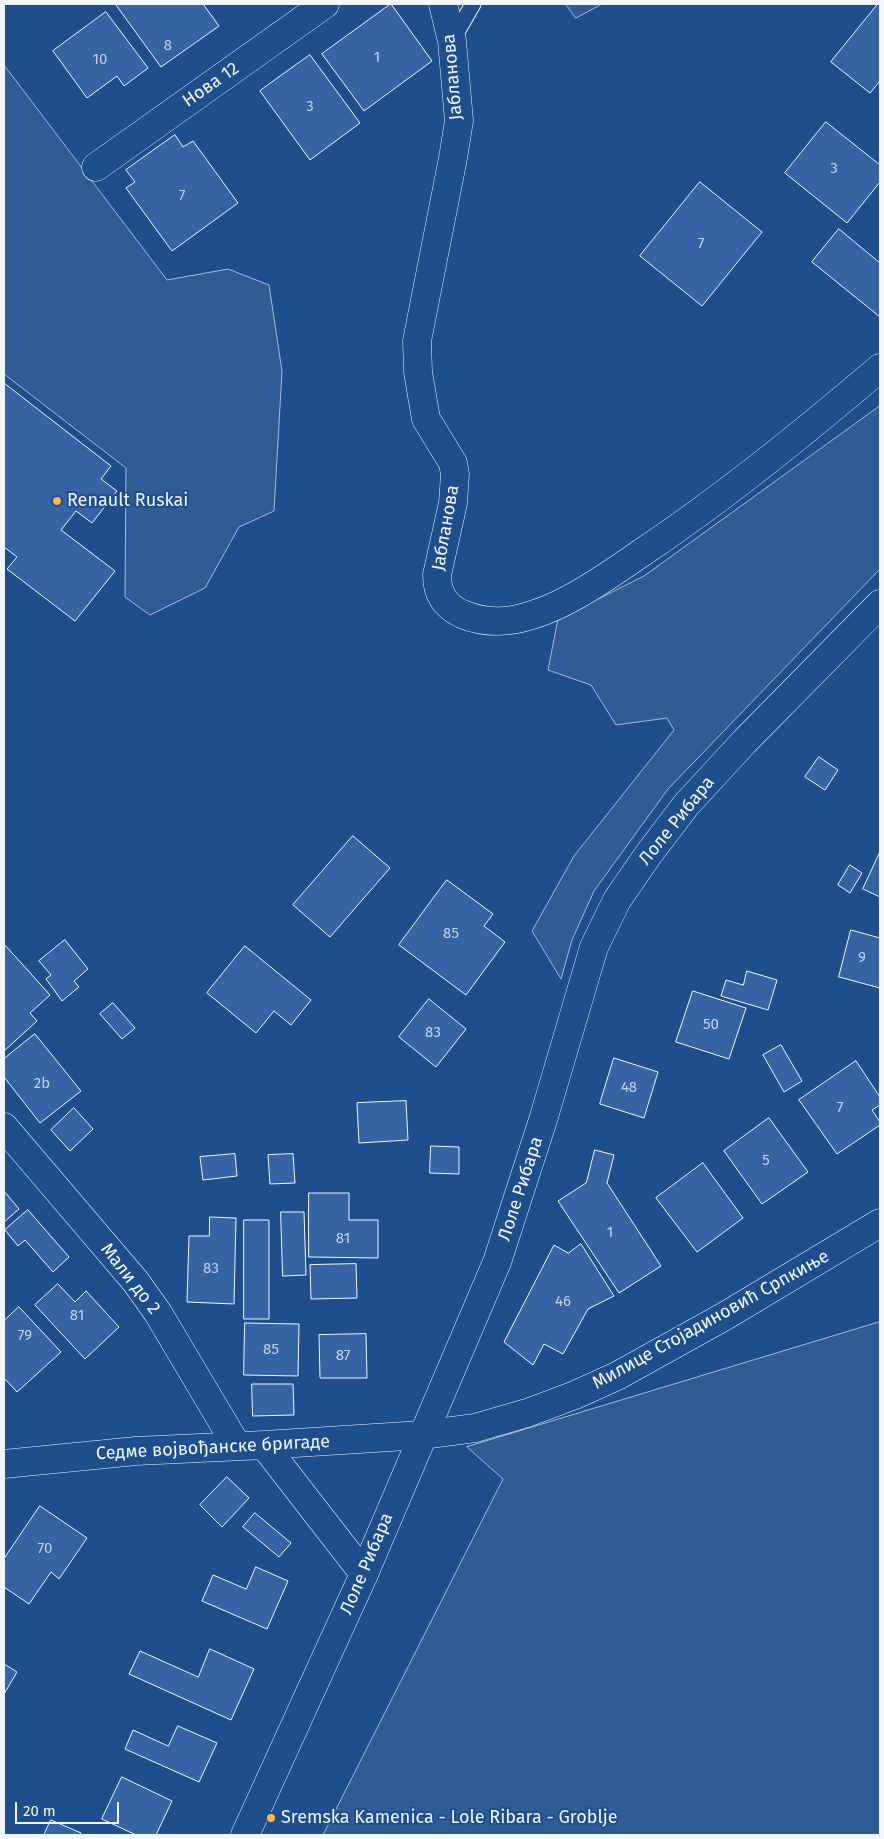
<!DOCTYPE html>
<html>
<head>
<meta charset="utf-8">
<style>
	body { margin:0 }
	#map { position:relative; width:884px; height:1839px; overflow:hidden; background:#1f4e8c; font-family:"Fira Sans",sans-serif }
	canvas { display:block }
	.frame { position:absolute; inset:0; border:5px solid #f2f6ff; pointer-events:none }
	.scale { position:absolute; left:15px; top:1802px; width:104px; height:22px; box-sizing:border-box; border:2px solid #f2f6ff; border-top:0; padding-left:6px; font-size:15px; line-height:18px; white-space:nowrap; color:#f2f6ff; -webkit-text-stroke:4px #1f4e8c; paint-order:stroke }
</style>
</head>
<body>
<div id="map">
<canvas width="884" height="1839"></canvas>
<div class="frame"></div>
<div class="scale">20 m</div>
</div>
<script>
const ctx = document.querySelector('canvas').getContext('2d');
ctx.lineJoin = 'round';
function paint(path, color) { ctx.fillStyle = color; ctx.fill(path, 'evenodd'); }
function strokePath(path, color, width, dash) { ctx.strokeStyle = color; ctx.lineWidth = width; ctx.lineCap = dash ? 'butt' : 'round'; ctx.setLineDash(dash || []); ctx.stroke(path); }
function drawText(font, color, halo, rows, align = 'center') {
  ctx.font = font + ' "Fira Sans",sans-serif'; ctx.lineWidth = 4; ctx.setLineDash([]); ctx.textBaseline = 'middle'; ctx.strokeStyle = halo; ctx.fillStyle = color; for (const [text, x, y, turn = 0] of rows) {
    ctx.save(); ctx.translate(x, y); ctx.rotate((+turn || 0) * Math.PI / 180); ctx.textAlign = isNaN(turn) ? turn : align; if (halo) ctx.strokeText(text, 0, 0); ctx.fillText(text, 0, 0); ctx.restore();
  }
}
const green = new Path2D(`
	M 566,4 L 602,4 L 576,18 Z
	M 4,65 L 167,280 L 228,269 L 269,285 L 282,371 L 274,511 L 239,527 L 205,588 L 150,615 L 125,597 L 126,468 L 4,374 Z
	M 880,406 L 880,569 L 668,789 L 594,891 L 572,940 L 561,979 L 532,931 L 574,856 L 674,730 L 667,718 L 616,725 L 591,685 L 548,670 L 558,619 L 644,576 Z
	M 880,1322 L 880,1835 L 323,1835 L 503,1479 L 467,1447 Z`);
paint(green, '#305b95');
strokePath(green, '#a8bbd7', 1);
const building = new Path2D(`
	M 118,4 L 203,4 L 219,26 L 161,67 L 116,5 Z
	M 391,4 L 432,61 L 364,111 L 322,54 Z
	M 878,4 L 880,4 L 880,81 L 870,93 L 831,62 Z
	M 106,12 L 148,68 L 124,86 L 117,76 L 87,98 L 53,51 Z
	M 310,55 L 360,123 L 310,160 L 260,91 Z
	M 826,122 L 880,165 L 880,182 L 847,223 L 785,173 Z
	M 175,135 L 183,147 L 193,141 L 238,203 L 172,251 L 126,188 L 135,182 L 126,170 Z
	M 700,182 L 762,232 L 702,306 L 640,256 Z
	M 839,229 L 880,263 L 880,317 L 812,262 Z
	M 4,383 L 111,466 L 101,479 L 117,491 L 92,523 L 76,511 L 61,530 L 115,571 L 75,621 L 7,569 L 17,557 L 4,547 Z
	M 819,757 L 838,770 L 825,790 L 805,777 Z
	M 353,836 L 390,868 L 330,937 L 293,905 Z
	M 880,852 L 880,897 L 863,889 Z
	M 850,865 L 862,873 L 850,893 L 838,885 Z
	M 447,880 L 493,914 L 484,926 L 505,942 L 466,995 L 399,945 Z
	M 851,930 L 880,938 L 880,988 L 839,977 Z
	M 65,940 L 88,969 L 74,981 L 79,987 L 62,1001 L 46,979 L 51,975 L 39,961 Z
	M 4,944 L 50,995 L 30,1013 L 37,1021 L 4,1051 Z
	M 245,946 L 311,1000 L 291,1025 L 274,1011 L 256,1033 L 207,993 Z
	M 747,971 L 777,980 L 768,1010 L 721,996 L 726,980 L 743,985 Z
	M 693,991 L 746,1008 L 729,1059 L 676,1042 Z
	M 429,999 L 466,1029 L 436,1067 L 399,1037 Z
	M 113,1003 L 135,1028 L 122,1039 L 100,1014 Z
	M 35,1034 L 81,1091 L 40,1123 L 4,1077 L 4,1059 Z
	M 781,1045 L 802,1081 L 784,1092 L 763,1055 Z
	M 614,1058 L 658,1072 L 644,1118 L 600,1104 Z
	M 856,1061 L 880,1097 L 880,1105 L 872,1110 L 880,1122 L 880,1125 L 837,1154 L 799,1100 Z
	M 406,1101 L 408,1140 L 359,1143 L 357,1103 Z
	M 74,1108 L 93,1129 L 70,1151 L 51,1130 Z
	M 769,1118 L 808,1172 L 762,1204 L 724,1151 Z
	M 431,1146 L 459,1147 L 459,1174 L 430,1173 Z
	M 595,1150 L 614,1155 L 607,1183 L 661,1266 L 619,1293 L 558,1201 L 586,1183 Z
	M 235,1154 L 237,1176 L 203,1180 L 200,1157 Z
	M 293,1154 L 295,1183 L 270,1184 L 268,1155 Z
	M 703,1163 L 743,1218 L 697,1252 L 656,1198 Z
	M 4,1191 L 19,1209 L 4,1222 Z
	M 309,1193 L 349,1193 L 349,1220 L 378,1220 L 378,1258 L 309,1257 Z
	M 28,1210 L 69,1257 L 53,1272 L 25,1240 L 18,1246 L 5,1230 Z
	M 281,1212 L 304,1212 L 306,1275 L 283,1276 Z
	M 210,1217 L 236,1218 L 234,1304 L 187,1302 L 189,1236 L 209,1236 Z
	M 244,1220 L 269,1220 L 269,1319 L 244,1319 Z
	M 581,1244 L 614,1296 L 588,1309 L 563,1354 L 544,1344 L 533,1365 L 504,1342 L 554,1245 L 568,1253 Z
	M 356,1264 L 357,1298 L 311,1299 L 310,1265 Z
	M 58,1284 L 75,1302 L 86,1291 L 119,1327 L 85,1359 L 35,1305 Z
	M 19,1307 L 61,1352 L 17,1392 L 4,1378 L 4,1321 Z
	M 245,1323 L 299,1324 L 298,1376 L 244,1375 Z
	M 366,1334 L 367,1378 L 320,1378 L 319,1335 Z
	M 252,1384 L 293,1384 L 294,1415 L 253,1416 Z
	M 227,1477 L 249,1498 L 222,1527 L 200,1505 Z
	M 40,1506 L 87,1538 L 59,1579 L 51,1572 L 29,1604 L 4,1587 L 4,1559 Z
	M 255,1513 L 291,1543 L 279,1557 L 243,1527 Z
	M 256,1567 L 288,1581 L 267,1629 L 202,1601 L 213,1575 L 246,1589 Z
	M 210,1649 L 254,1669 L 231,1720 L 129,1674 L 140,1651 L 198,1677 Z
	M 4,1664 L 17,1672 L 4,1694 Z
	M 178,1726 L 217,1743 L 199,1782 L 125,1749 L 133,1730 L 168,1746 Z
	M 122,1777 L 172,1801 L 156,1835 L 136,1835 L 102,1819 Z
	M 51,1820 L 81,1833 L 80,1835 L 44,1835 Z`);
paint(building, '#3563a3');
strokePath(building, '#f2f6ff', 1);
const service = new Path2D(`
	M 453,39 L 473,4`);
const minor = new Path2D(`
	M 443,4 L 452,41 L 459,121 L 453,158 L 417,341 L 418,372 L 426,419 L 453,463 L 455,474 L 453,503 L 437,575 C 437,594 445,606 462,614 C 486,624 508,623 532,615 C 566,605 605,578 634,558 C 721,500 801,435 880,368
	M 96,167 L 325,4
	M 4,1127 L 136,1282 L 158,1313 L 237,1446
	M 264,1445 L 364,1574
	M 4,1464 L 136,1451 L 264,1445 L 422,1435 L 475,1428 L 527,1413 L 575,1395 L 617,1376 L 725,1316 L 880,1223`);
const tertiary = new Path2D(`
	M 245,1835 L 364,1574 L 497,1262 L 543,1120 L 594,947 L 617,900 L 648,855 L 686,805 L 745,741 L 880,604`);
strokePath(service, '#f2f6ff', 17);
strokePath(minor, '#f2f6ff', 29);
strokePath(tertiary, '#f2f6ff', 29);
strokePath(service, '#1f4e8c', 15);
strokePath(minor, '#1f4e8c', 28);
strokePath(tertiary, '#1f4e8c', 28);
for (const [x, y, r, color] of [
	[57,501,5,"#ffb74d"],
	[271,1818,5,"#ffb74d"]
]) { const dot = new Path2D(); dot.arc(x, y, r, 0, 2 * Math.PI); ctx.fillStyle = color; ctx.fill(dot); strokePath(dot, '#1f4e8c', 2); }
drawText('15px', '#c3d1e8', null, [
	["8",168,46],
	["1",377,58],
	["10",100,60],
	["3",310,107],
	["3",834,169],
	["7",182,196],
	["7",701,244],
	["85",451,934],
	["9",862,958],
	["50",711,1025],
	["83",433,1033],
	["2b",42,1084],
	["48",629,1088],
	["7",840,1108],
	["5",766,1161],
	["1",610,1233],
	["81",343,1239],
	["83",211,1269],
	["46",563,1302],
	["81",77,1316],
	["79",25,1336],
	["85",271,1350],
	["87",343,1356],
	["70",45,1549]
]);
drawText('18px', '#f2f6ff', '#1f4e8c', [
	["Јабланова",453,77,-95],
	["Нова 12",211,85,-35],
	["Јабланова",446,528,-80],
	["Лоле Рибара",677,821,-51],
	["Лоле Рибара",521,1189,-72],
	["Мали до 2",130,1279,52],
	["Милице Стојадиновић Српкиње",711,1320,-29],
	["Седме војвођанске бригаде",213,1448,-3],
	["Лоле Рибара",367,1564,-67]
]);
drawText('18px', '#f2f6ff', '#1f4e8c', [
	["Renault Ruskai",67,501],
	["Sremska Kamenica - Lole Ribara - Groblje",281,1818]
], 'left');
</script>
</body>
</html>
